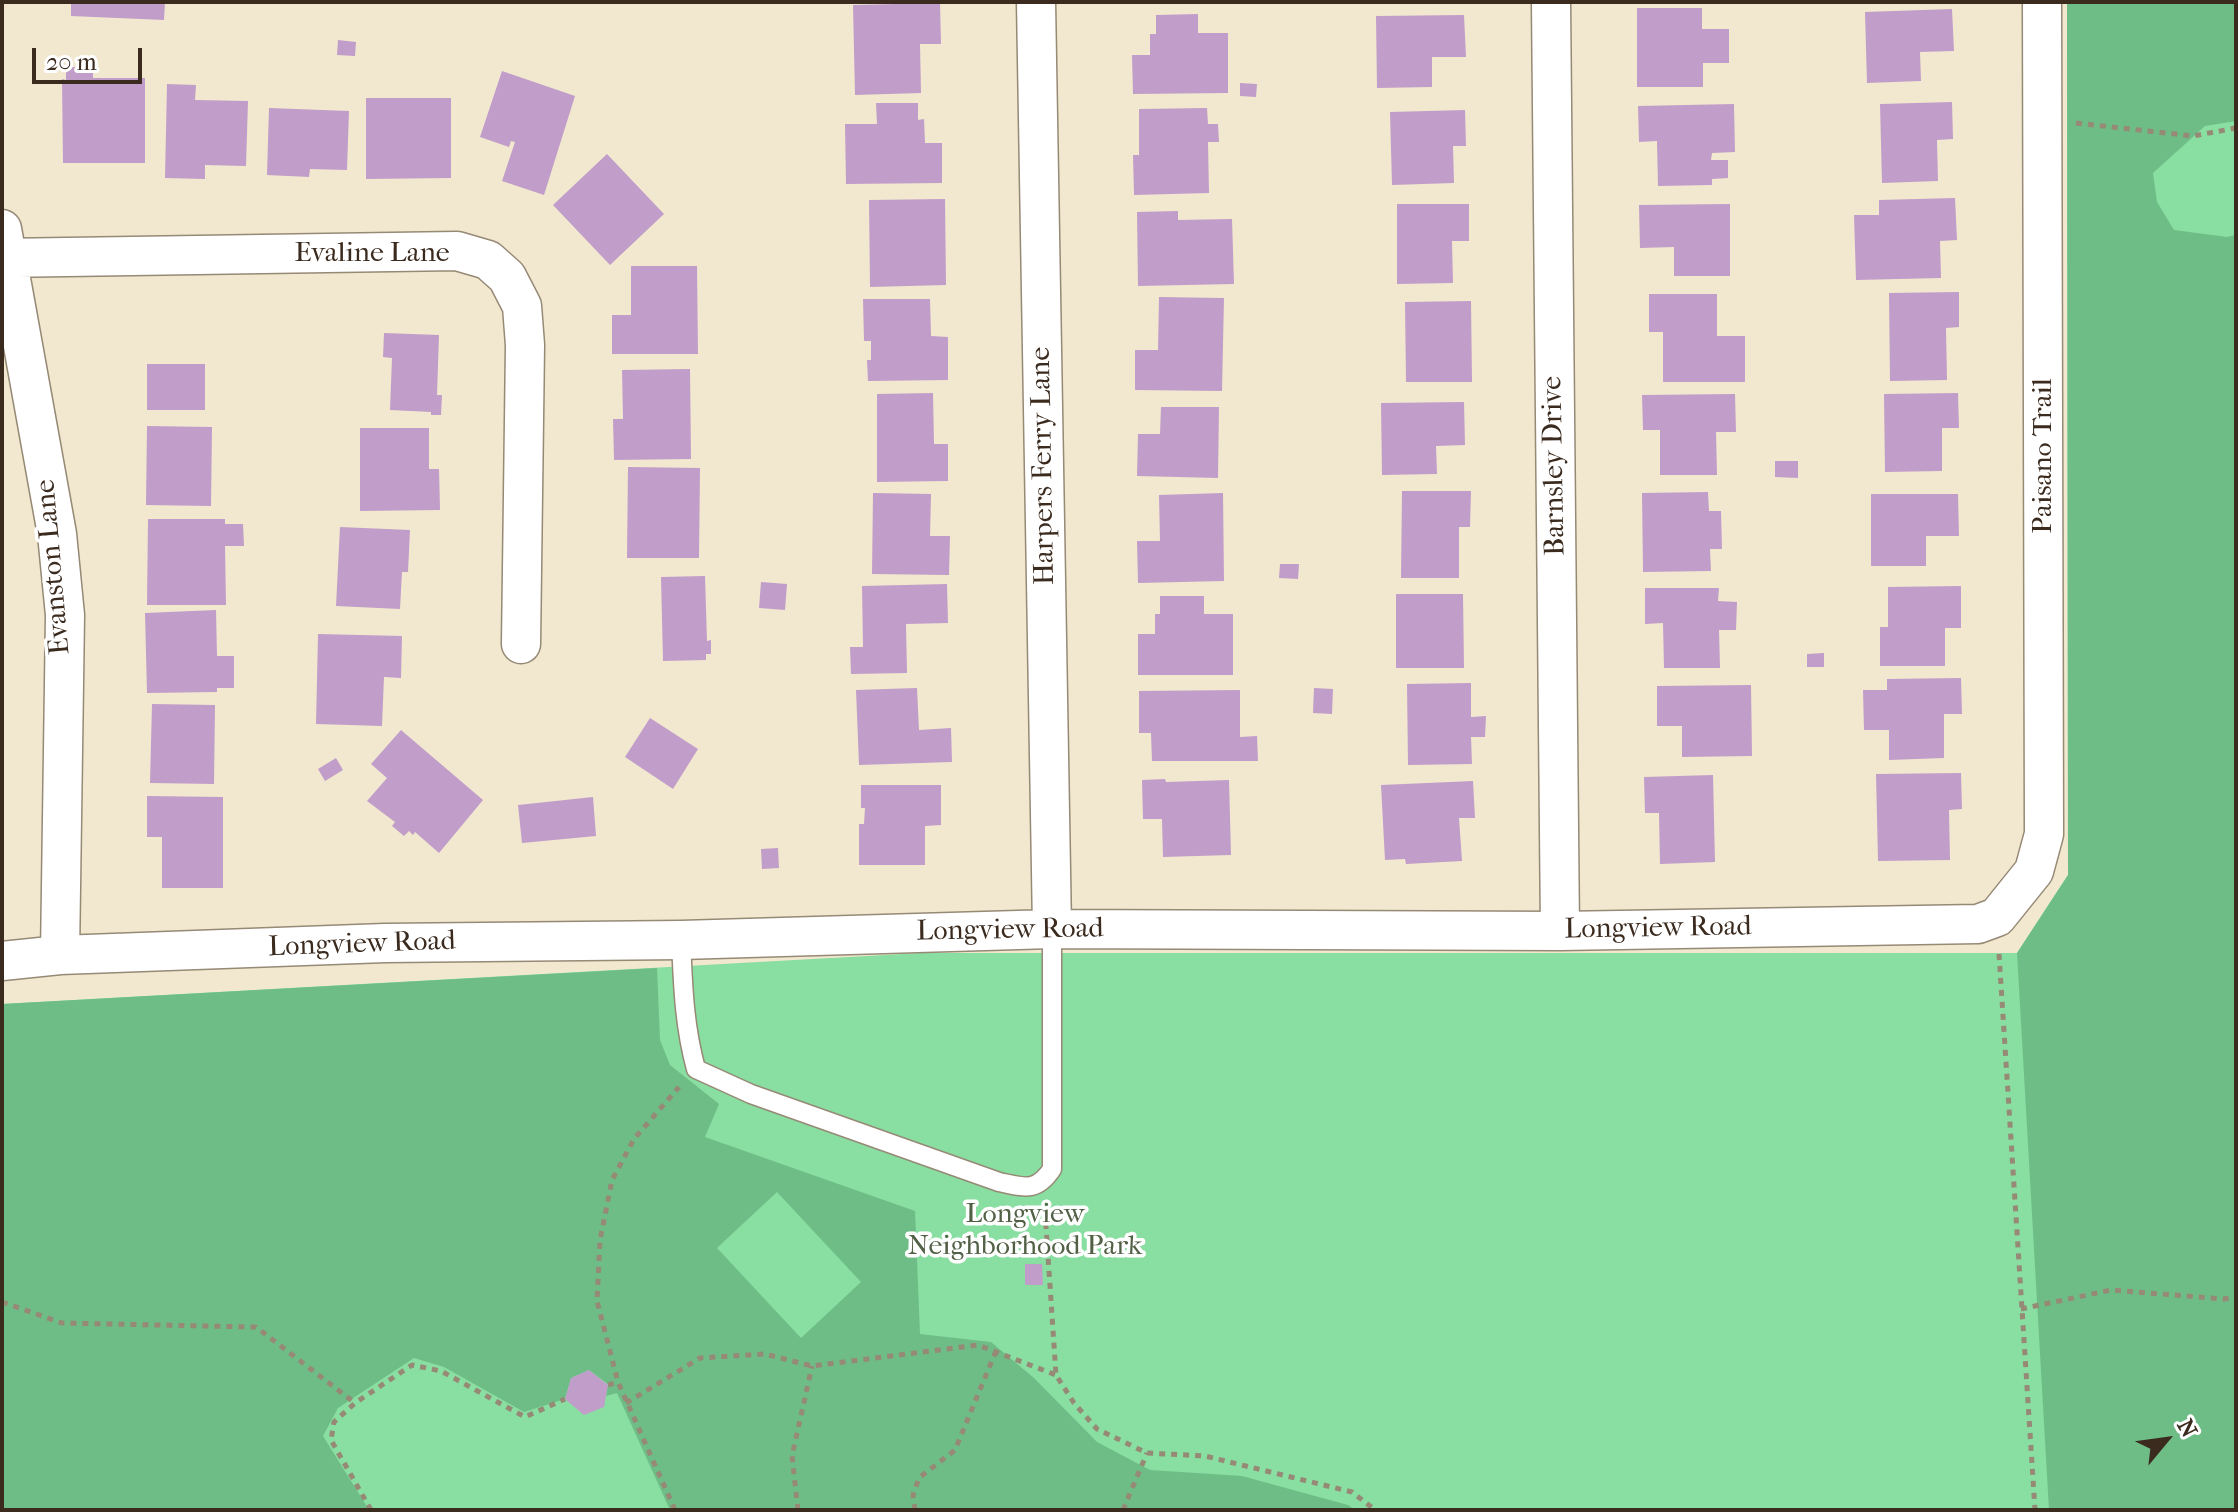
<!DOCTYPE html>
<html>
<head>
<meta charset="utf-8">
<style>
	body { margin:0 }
	#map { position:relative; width:2238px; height:1512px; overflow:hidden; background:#f1e8cf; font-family:"IM FELL French Canon",serif }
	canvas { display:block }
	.frame { position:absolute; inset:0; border:4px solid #3b2a1e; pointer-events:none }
	.north { position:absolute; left:2126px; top:1400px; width:80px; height:80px; -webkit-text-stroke:6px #fff; paint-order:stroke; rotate:61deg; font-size:22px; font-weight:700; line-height:32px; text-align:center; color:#3b2a1e }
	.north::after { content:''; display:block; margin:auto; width:28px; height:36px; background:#3b2a1e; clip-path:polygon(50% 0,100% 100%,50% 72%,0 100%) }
	.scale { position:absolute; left:32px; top:48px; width:110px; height:36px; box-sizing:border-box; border:4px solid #3b2a1e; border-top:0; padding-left:10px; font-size:24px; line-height:28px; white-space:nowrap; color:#3b2a1e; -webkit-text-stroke:6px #fff; paint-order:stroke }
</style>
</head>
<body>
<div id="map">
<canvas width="2238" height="1512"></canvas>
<div class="frame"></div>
<div class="north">N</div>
<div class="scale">20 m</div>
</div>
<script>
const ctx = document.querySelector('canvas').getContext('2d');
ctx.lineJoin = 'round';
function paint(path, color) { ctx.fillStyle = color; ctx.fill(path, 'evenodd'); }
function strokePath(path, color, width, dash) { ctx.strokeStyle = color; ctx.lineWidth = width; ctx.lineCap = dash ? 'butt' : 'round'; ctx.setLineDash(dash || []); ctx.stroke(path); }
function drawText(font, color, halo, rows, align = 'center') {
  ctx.font = font + ' "IM FELL French Canon",serif'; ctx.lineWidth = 7; ctx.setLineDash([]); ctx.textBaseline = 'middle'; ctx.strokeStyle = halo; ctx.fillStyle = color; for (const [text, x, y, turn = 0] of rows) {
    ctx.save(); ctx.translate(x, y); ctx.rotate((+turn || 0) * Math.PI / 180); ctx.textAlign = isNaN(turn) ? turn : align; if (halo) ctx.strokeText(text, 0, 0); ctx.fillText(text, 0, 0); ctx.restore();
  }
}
paint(new Path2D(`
	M 2067,2 L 2236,2 L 2236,1510 L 2,1510 L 2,1004 L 921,953 L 2017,953 L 2068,875 Z`), '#89dea1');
paint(new Path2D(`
	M 2067,2 L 2236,2 L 2236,121 L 2205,126 L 2153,173 L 2157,202 L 2174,230 L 2227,237 L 2236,235 L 2236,1510 L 2049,1510 L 2017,953 L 2068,875 Z
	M 657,968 L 660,1040 L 670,1065 L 719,1104 L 705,1137 L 915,1211 L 920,1334 L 991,1342 L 1034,1378 L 1097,1442 L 1150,1470 L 1242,1476 L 1348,1505 L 1355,1510 L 670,1510 L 617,1393 L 606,1396 L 608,1384 L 589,1370 L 571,1378 L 565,1399 L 524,1412 L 444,1367 L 414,1358 L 338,1408 L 323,1436 L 369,1510 L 2,1510 L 2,1004 ZM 777,1192 L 861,1282 L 801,1338 L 717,1248 Z`), '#6ebd87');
paint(new Path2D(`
	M 71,2 L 165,2 L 164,20 L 71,16 Z
	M 940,3 L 941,44 L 920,44 L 921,93 L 855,95 L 853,5 Z
	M 1637,8 L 1702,8 L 1702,29 L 1729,29 L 1729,63 L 1703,63 L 1703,87 L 1637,87 Z
	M 1952,9 L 1954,51 L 1920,52 L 1921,81 L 1867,83 L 1865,12 Z
	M 1198,14 L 1198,33 L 1228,33 L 1228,93 L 1133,94 L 1132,55 L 1150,55 L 1150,34 L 1156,34 L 1156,15 Z
	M 1464,15 L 1466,57 L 1432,57 L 1432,87 L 1377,88 L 1376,16 Z
	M 338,40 L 356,42 L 355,56 L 337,55 Z
	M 66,67 L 93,67 L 93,78 L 145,78 L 145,163 L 63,163 L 62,79 L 66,80 Z
	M 502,71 L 575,96 L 544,195 L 502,181 L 515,142 L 511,141 L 509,147 L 480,137 Z
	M 1240,83 L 1257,84 L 1256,97 L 1240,96 Z
	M 167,84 L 196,85 L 195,100 L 248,101 L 246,166 L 205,165 L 205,179 L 165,178 Z
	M 366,98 L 451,98 L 451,178 L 366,179 Z
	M 1952,102 L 1953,139 L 1937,140 L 1938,181 L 1882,183 L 1880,104 Z
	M 876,103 L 918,103 L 918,120 L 924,119 L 925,143 L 942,143 L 942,183 L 846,184 L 845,124 L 877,124 Z
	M 1734,104 L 1735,152 L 1712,153 L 1711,160 L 1728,160 L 1728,178 L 1712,179 L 1712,185 L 1658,186 L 1657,141 L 1639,142 L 1638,106 Z
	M 269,108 L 349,111 L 347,170 L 310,169 L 309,177 L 267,175 Z
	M 1207,108 L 1208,124 L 1218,124 L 1219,142 L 1208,142 L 1209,193 L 1134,195 L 1133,155 L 1139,155 L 1139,109 Z
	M 1465,110 L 1466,146 L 1453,146 L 1454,183 L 1392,185 L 1390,112 Z
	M 607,154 L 664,214 L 610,265 L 553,205 Z
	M 1955,198 L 1957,240 L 1940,241 L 1941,278 L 1856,280 L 1854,215 L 1879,215 L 1879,200 Z
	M 945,199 L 946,285 L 870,287 L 869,200 Z
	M 1397,204 L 1469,204 L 1469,241 L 1452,241 L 1453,283 L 1397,284 Z
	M 1730,204 L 1730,276 L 1674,276 L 1674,247 L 1640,248 L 1639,205 Z
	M 1178,211 L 1178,220 L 1232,219 L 1234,284 L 1138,286 L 1137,212 Z
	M 631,266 L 697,266 L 698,354 L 612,354 L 612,315 L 631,315 Z
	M 1959,292 L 1959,327 L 1946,328 L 1947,380 L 1890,381 L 1889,293 Z
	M 1649,294 L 1717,294 L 1717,336 L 1745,336 L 1745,382 L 1663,382 L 1663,332 L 1649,332 Z
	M 1159,297 L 1224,298 L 1222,391 L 1135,390 L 1135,350 L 1158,350 Z
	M 863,299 L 930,299 L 931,336 L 948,337 L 948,380 L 868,381 L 867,360 L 871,360 L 871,341 L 864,341 Z
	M 1471,301 L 1472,382 L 1406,382 L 1405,302 Z
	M 384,333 L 439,335 L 437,395 L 442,395 L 441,415 L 431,415 L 431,412 L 390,410 L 392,358 L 383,357 Z
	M 147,364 L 205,364 L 205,410 L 147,410 Z
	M 690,369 L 691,459 L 614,460 L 613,419 L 623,419 L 622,370 Z
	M 933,393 L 934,444 L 948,444 L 948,481 L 877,482 L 877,394 Z
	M 1958,393 L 1959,428 L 1942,428 L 1942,471 L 1885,472 L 1884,394 Z
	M 1735,394 L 1736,432 L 1716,432 L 1717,475 L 1660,475 L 1660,430 L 1643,430 L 1642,395 Z
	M 1464,402 L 1465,445 L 1436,446 L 1437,474 L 1382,475 L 1381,403 Z
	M 1161,407 L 1219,407 L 1218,478 L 1137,476 L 1138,434 L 1160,434 Z
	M 147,426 L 212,427 L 211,506 L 146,505 Z
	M 360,428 L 429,428 L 429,469 L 439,469 L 440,510 L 360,511 Z
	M 1775,461 L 1798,461 L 1798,478 L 1775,477 Z
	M 628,467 L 700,468 L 699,558 L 627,558 Z
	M 1402,491 L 1471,491 L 1470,527 L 1459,527 L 1459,578 L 1401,578 Z
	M 1708,492 L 1709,511 L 1721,511 L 1722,549 L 1710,549 L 1711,571 L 1643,572 L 1642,493 Z
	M 873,493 L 931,494 L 930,536 L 950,536 L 949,575 L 872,574 Z
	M 1223,493 L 1224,581 L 1138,583 L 1137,541 L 1160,541 L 1159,495 Z
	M 1871,494 L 1958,494 L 1959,536 L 1926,536 L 1926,566 L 1871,566 Z
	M 148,519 L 225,519 L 225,524 L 243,524 L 244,546 L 225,546 L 226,605 L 147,605 Z
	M 340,527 L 410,530 L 408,572 L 402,572 L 400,609 L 336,606 Z
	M 1280,564 L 1299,564 L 1298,579 L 1279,578 Z
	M 705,576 L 707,641 L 711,640 L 711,654 L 706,654 L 706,660 L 663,661 L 661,577 Z
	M 761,582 L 787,584 L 785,610 L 759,608 Z
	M 947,584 L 948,623 L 906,624 L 907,673 L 851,674 L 850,647 L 863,647 L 862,586 Z
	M 1961,586 L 1961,628 L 1945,628 L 1945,666 L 1880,666 L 1880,627 L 1888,627 L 1888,587 Z
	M 1645,588 L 1719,588 L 1718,601 L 1737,602 L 1736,630 L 1719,630 L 1720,668 L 1664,668 L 1663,623 L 1645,624 Z
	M 1396,594 L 1463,594 L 1464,668 L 1396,668 Z
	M 1160,596 L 1204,596 L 1204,614 L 1233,614 L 1233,675 L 1138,675 L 1138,634 L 1155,634 L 1155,614 L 1160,614 Z
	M 216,610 L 217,656 L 234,656 L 234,688 L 217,688 L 217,692 L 147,693 L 145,613 Z
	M 318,634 L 402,636 L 401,678 L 384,677 L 382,726 L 316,724 Z
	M 1824,653 L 1824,667 L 1807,667 L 1807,654 Z
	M 1961,678 L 1962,714 L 1944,714 L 1944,758 L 1889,760 L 1889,730 L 1864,730 L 1863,690 L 1887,690 L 1887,679 Z
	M 1471,683 L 1471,717 L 1486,716 L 1485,737 L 1471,737 L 1472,764 L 1408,765 L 1407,684 Z
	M 1751,685 L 1752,756 L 1682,757 L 1682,726 L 1657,726 L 1657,686 Z
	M 917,688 L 919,730 L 951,728 L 952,762 L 859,765 L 856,690 Z
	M 1314,688 L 1333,689 L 1332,714 L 1313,713 Z
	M 1240,690 L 1240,737 L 1257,736 L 1258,761 L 1152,761 L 1151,733 L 1139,733 L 1139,691 Z
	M 152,704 L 215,705 L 214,784 L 150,783 Z
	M 650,718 L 698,749 L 673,789 L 625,757 Z
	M 401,730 L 483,800 L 439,853 L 415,832 L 413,835 L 409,831 L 404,836 L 392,826 L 395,822 L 367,801 L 387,778 L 371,764 Z
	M 336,758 L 343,770 L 325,781 L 318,769 Z
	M 1961,773 L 1962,809 L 1949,810 L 1950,860 L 1878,861 L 1876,774 Z
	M 1713,775 L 1715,862 L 1660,864 L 1659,813 L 1645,813 L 1644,777 Z
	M 1165,779 L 1166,782 L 1229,780 L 1231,855 L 1163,857 L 1162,819 L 1143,819 L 1142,780 Z
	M 1473,781 L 1475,818 L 1459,818 L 1462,861 L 1406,864 L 1405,859 L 1385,860 L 1381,785 Z
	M 861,785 L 941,785 L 941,825 L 925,826 L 925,865 L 859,865 L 859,824 L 864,824 L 865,808 L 861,808 Z
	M 147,796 L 223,797 L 223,888 L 162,888 L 162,837 L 147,837 Z
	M 593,797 L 596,836 L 522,843 L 518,805 Z
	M 778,848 L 779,868 L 762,869 L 761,849 Z
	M 1025,1264 L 1042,1264 L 1043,1285 L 1025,1285 Z
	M 589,1370 L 608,1385 L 604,1407 L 584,1415 L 565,1399 L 571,1378 Z`), '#c19dca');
const service = new Path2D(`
	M 681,940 C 683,986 684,1025 696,1069 L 751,1094 L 999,1182 C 1024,1187 1036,1193 1052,1169 L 1052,929`);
const minor = new Path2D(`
	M 1036,2 L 1052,929
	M 1551,2 L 1560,931
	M 2,229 L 57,534 L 65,615 L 60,955
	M 2,258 L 457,251 L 488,260 L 507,277 L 522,306 L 525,345 L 521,644
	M 2,961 L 60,955 L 385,943 L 681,940 L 1052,929 L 1560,931 L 1978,924 L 1997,917 L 2034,871 L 2044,834 L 2042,2`);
strokePath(service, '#968976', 21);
strokePath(minor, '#968976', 41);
strokePath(new Path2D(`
	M 2076,123 L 2193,136 L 2236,128
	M 1999,954 L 2035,1510
	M 1045,1211 L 1056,1375 L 1074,1403 L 1097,1429 L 1147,1453 L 1205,1456 L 1352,1492 L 1375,1510
	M 2,1302 L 62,1323 L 256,1327 L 355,1403
	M 2021,1309 L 2111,1290 L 2224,1299 L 2236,1297
	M 608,1385 L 618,1382
	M 626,1403 L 700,1358 L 765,1354 L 812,1366 L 978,1345 L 1056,1375
	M 371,1510 L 331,1440 L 334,1422 L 355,1403 L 412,1365 L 441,1371 L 525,1417 L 565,1399
	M 675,1510 L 618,1382 L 597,1301 L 600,1240 L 612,1180 L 634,1139 L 679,1087
	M 798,1510 L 792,1456 L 812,1366
	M 915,1510 L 913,1495 L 919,1478 L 955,1450 L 996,1351
	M 1123,1510 L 1147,1453`), '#968976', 5, [6, 6]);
strokePath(service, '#fff', 18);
strokePath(minor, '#fff', 38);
drawText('28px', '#3b2a1e', '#fff', [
	["Evaline Lane",372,254],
	["Paisano Trail",2044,456,-90],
	["Harpers Ferry Lane",1044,466,-91],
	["Barnsley Drive",1555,466,-91],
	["Evanston Lane",54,567,-95],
	["Longview Road",1658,929,-1],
	["Longview Road",1010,931,-1],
	["Longview Road",362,945,-2]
]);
drawText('28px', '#526045', '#fff', [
	["Longview",1025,1215],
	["Neighborhood Park",1025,1247]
]);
</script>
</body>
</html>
